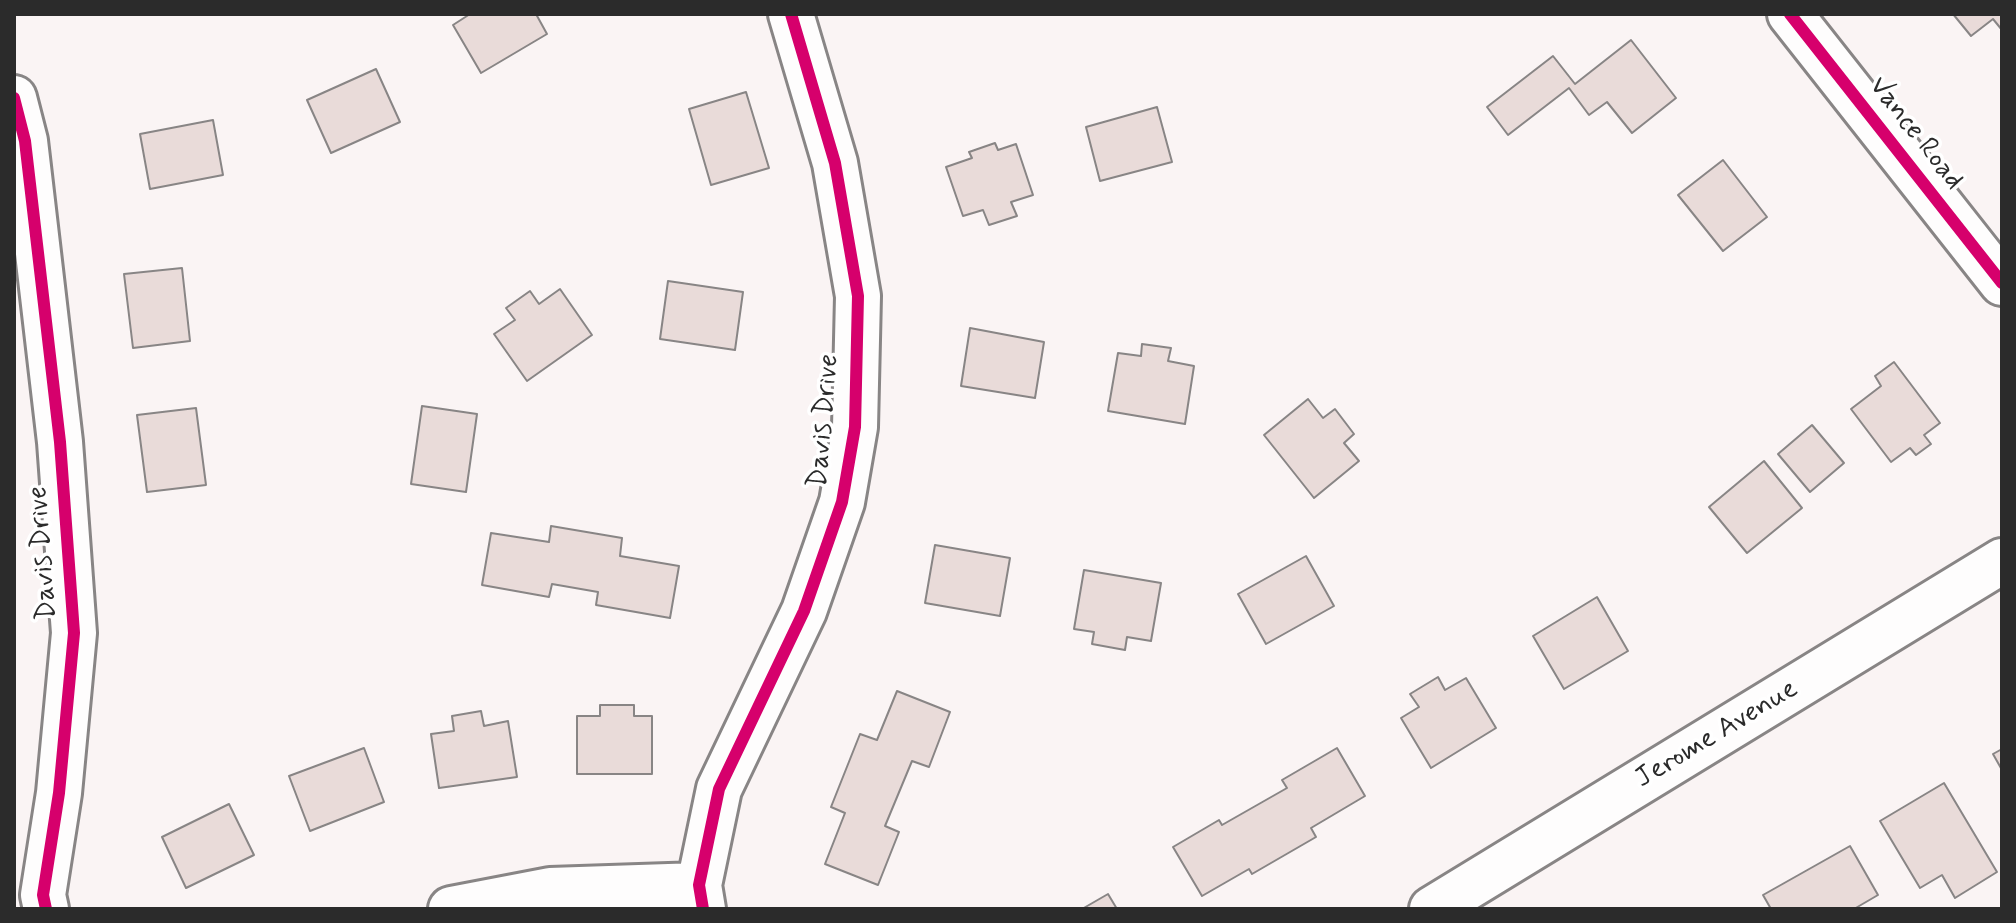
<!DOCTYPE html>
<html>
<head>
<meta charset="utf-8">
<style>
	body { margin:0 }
	#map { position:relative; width:2016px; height:923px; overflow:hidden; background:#faf4f4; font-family:Mynerve,sans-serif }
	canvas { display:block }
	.frame { position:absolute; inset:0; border:16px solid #2b2b2b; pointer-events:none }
</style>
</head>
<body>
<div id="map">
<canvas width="2016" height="923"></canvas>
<div class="frame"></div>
</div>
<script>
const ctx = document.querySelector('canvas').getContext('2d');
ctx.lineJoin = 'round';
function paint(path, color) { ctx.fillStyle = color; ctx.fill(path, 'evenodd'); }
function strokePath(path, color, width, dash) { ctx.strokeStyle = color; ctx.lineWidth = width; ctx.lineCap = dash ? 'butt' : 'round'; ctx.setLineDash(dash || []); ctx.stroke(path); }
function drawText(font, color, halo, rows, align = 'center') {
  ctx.font = font + ' Mynerve,sans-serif'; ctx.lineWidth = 7; ctx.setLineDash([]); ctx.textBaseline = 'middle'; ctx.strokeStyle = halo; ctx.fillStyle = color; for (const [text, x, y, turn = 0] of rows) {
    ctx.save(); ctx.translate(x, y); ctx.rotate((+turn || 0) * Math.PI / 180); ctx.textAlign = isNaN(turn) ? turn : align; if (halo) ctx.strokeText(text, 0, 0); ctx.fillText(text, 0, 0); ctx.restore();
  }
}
const building = new Path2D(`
	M 470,14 L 536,14 L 547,34 L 481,73 L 453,25 Z
	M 1953,14 L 2002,14 L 2002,30 L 1993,19 L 1971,36 Z
	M 1631,40 L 1676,98 L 1632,133 L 1607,102 L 1589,115 L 1569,88 L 1508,135 L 1487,107 L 1553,56 L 1575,84 Z
	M 376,69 L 400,122 L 331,153 L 307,100 Z
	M 746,92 L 769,168 L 711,185 L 689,109 Z
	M 1157,107 L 1172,162 L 1100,181 L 1086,127 Z
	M 213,120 L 223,175 L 150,189 L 140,134 Z
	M 995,143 L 998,150 L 1016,144 L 1033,195 L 1011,202 L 1017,216 L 989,225 L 983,210 L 963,216 L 946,167 L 972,158 L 969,152 Z
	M 1723,160 L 1767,217 L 1723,251 L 1678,195 Z
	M 182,268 L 190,341 L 133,348 L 124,274 Z
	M 668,281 L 743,292 L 735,350 L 660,339 Z
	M 560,289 L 592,335 L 527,381 L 494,334 L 515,320 L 506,308 L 530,291 L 539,304 Z
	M 970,328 L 1044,342 L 1035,398 L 961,386 Z
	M 1142,344 L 1171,348 L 1168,361 L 1194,366 L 1185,424 L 1108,411 L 1118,353 L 1141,356 Z
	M 1894,362 L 1940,423 L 1924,435 L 1931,444 L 1916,455 L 1910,448 L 1891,462 L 1851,409 L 1881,386 L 1875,376 Z
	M 1308,399 L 1323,418 L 1335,409 L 1354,434 L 1344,443 L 1359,461 L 1314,498 L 1264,435 Z
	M 422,406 L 477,414 L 466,492 L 411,484 Z
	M 196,408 L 206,485 L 147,492 L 137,415 Z
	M 1812,425 L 1844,463 L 1810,492 L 1778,454 Z
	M 1764,461 L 1802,508 L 1747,553 L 1709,507 Z
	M 551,526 L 622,538 L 620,556 L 679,566 L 670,618 L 596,605 L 598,592 L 552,584 L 549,597 L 482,585 L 491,533 L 549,542 Z
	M 935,545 L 1010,558 L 1000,616 L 925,603 Z
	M 1306,556 L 1334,606 L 1266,644 L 1238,594 Z
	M 1084,570 L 1161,583 L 1151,641 L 1127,637 L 1125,650 L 1092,644 L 1094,632 L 1074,629 Z
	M 1597,597 L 1628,651 L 1564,689 L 1533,636 Z
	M 1438,677 L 1445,690 L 1466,678 L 1496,728 L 1431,768 L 1401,718 L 1419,707 L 1410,694 Z
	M 897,691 L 950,712 L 929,767 L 912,761 L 885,826 L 899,832 L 878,885 L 825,864 L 845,813 L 831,807 L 860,734 L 877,740 Z
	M 600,705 L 634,705 L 634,716 L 652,716 L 652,774 L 577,774 L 577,716 L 600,716 Z
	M 481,711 L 484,726 L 508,721 L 517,777 L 439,788 L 431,734 L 454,731 L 452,716 Z
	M 364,748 L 384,802 L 310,831 L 289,776 Z
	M 1337,748 L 1365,796 L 1311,828 L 1316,837 L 1252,874 L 1249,869 L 1202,896 L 1173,847 L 1219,820 L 1222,825 L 1287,788 L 1282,780 Z
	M 2002,749 L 2002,770 L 1993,754 Z
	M 1944,783 L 1997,872 L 1955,898 L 1942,875 L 1920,888 L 1880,821 Z
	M 229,804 L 254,855 L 186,888 L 162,837 Z
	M 1850,846 L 1878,895 L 1854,909 L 1771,909 L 1763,895 Z
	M 1108,894 L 1117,909 L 1082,909 Z`);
paint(building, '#e9dbd9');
strokePath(building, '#888585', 2);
const minor = new Path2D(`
	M 1790,14 L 2002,283
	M 14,98 L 25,141 L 60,442 L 74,633 L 59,793 L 43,895 L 46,909
	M 451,909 L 550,890 L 699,885
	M 703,909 L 699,885 L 719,789 L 804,611 L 842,502 L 855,427 L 858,296 L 835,163 L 791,14`);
const major = new Path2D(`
	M 1432,909 L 2002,561`);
strokePath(minor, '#888585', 50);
strokePath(major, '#888585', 50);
strokePath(minor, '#fefdfd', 44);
strokePath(major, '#fefdfd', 44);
strokePath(new Path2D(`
	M 1790,14 L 2002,283
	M 14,98 L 25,141 L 60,442 L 74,633 L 59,793 L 43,895 L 46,909
	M 703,909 L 699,885 L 719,789 L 804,611 L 842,502 L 855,427 L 858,296 L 835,163 L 791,14`), '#d6006c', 12);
drawText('28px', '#2b2b2b', '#fff', [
	["Vance Road",1915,134,52],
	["Davis Drive",825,421,-85],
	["Davis Drive",44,553,-94],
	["Jerome Avenue",1717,735,-31]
]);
</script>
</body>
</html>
